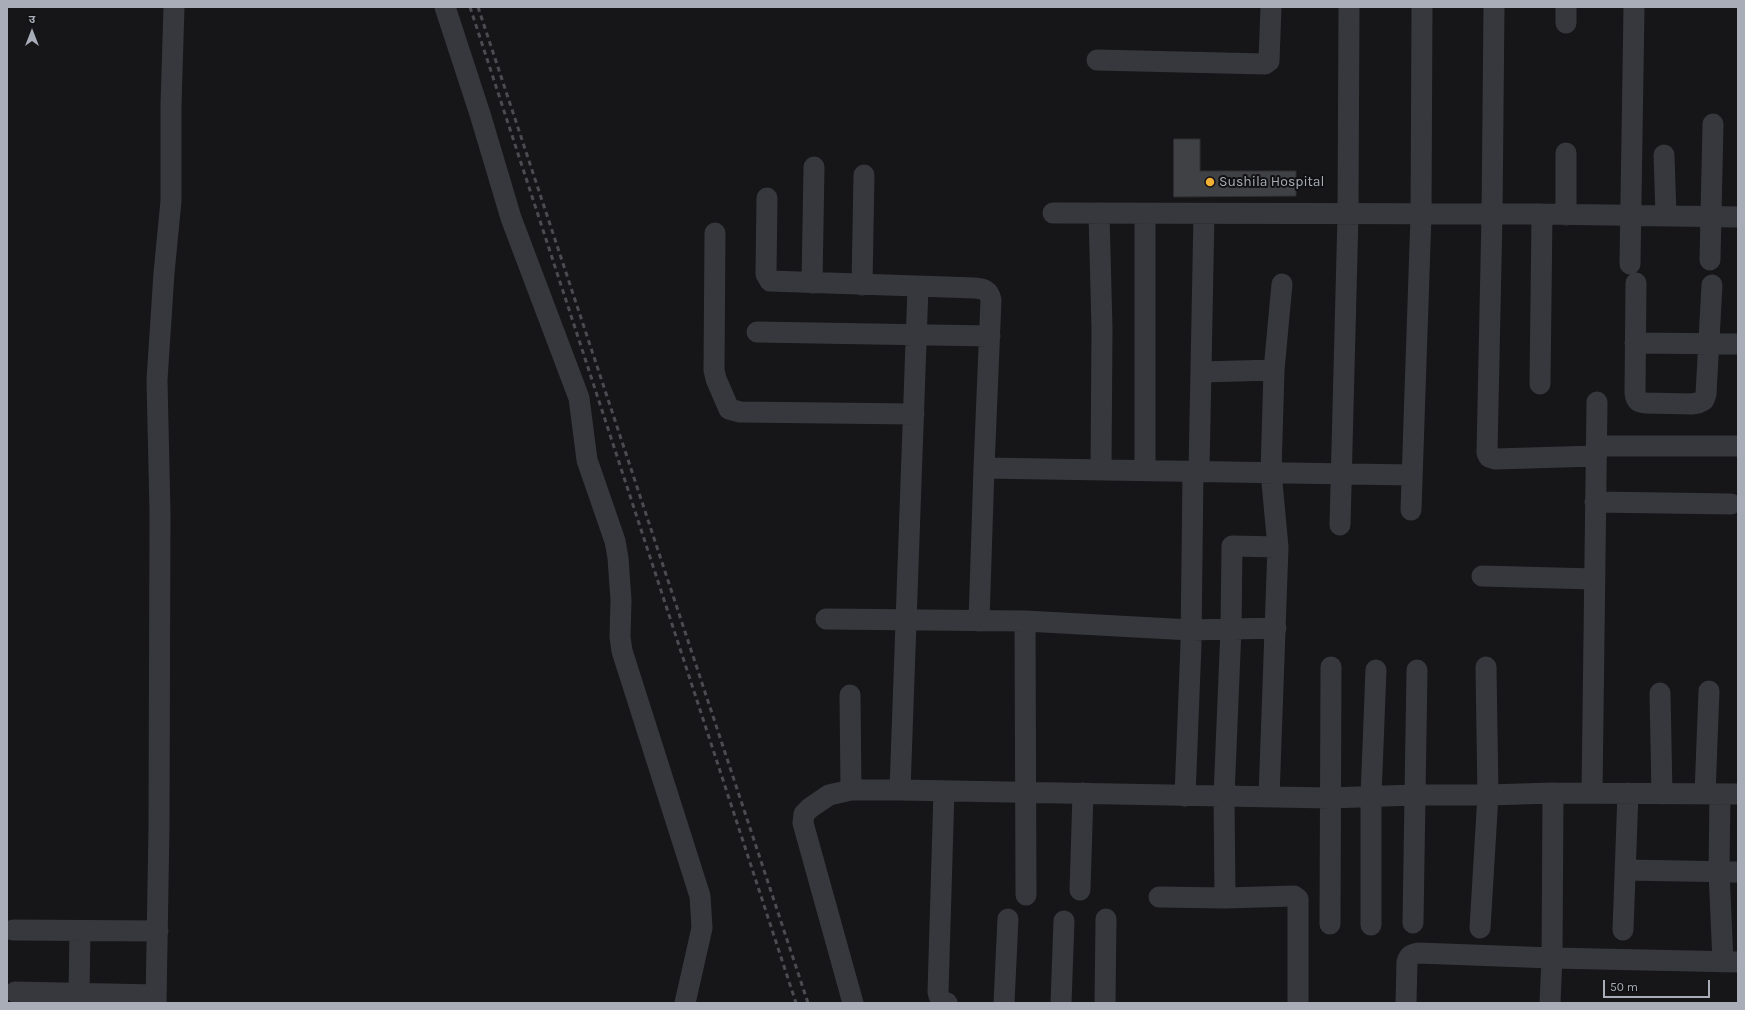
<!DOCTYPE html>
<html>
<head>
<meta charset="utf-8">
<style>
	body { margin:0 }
	#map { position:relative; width:1745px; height:1010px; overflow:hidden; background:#161618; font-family:Karla,"Noto Sans Devanagari",sans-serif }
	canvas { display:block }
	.frame { position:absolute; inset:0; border:8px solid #a8adb8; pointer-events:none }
	.north { position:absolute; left:12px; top:12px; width:40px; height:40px; -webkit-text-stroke:3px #111113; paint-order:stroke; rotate:0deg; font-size:11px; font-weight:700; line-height:16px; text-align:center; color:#a8adb8 }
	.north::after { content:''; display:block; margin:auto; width:14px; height:18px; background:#a8adb8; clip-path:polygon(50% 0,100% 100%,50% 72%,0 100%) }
	.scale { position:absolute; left:1603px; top:980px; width:107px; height:18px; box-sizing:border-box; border:2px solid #a8adb8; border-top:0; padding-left:5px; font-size:12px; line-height:14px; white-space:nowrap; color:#a8adb8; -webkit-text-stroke:3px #111113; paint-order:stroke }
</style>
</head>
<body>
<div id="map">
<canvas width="1745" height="1010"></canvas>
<div class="frame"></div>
<div class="north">उ</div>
<div class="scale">50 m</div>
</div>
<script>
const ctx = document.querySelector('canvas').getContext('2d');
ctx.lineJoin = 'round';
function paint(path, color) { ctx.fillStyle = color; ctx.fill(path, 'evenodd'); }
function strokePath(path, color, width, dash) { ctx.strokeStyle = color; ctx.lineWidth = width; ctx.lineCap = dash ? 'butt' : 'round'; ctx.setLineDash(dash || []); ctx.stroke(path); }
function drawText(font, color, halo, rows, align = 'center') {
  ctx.font = font + ' Karla,sans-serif'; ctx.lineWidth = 4; ctx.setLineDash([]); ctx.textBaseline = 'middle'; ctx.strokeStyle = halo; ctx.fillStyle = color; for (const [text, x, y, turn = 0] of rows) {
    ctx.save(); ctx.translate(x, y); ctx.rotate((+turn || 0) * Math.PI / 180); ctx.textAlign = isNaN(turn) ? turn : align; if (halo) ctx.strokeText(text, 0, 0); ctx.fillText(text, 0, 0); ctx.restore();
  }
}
const building = new Path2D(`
	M 1174,139 L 1200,139 L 1200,171 L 1296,171 L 1296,196 L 1174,197 Z`);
paint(building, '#404145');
strokePath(building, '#303034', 1);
strokePath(new Path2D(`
	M 445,7 L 480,114 L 511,218 L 579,398 L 587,460 L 615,541 L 618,558 L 621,600 L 620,637 L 622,651 L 700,896 L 702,928 L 685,1003
	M 1494,7 L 1492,215 L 1487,453 L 1489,457 L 1495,459 L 1596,456
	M 1566,23 L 1566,7
	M 1097,60 L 1265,64 L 1269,61 L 1271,7
	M 1664,155 L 1666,215
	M 767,198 L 766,274 L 770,281 L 975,288 C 984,289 989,290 991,300 L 984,468
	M 1053,213 L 1542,214 L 1738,217
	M 1099,213 L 1102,329 L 1101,470
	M 1145,214 L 1145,470
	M 1566,215 L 1566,153
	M 715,233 L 714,370 L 716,379 L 729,409 L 740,412 L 914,414
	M 1710,260 L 1713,124
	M 1630,264 L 1634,7
	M 812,283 L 814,167
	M 1636,283 L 1635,393 C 1636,401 1638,402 1646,403 L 1691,404 L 1698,403 L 1704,400 L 1706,394 L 1712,285
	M 862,285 L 864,175
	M 757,332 L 990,336
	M 1635,343 L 1738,344
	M 1274,370 L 1282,284
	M 1201,372 L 1274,370 L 1271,472 L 1278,547 L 1269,797
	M 1540,384 L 1542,214
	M 1596,446 L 1738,446
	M 1199,471 L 1204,214
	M 1595,502 L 1731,504
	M 1411,510 L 1421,215 L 1422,7
	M 1340,525 L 1348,215 L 1349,7
	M 1482,576 L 1594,579
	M 826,619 L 1025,621 L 1191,630 L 1276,628
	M 979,621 L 984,468 L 1412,475
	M 1025,621 L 1026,895
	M 1660,693 L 1662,794
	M 850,695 L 851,790
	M 900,790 L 918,287
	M 944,791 L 938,992 C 939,998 941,1001 947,1003
	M 1592,793 L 1597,402
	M 1705,794 L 1709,691
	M 1720,794 L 1719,872 L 1723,962
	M 1185,796 L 1191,644 L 1193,471
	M 1625,870 L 1738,872
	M 1080,890 L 1083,793
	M 1159,897 L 1225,898 L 1294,896 L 1298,899 L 1298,1003
	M 1225,898 L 1224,796 L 1231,629 L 1232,546 L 1278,547
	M 1413,923 L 1417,670
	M 1330,924 L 1331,667
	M 1371,925 L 1371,796 L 1376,670
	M 1480,928 L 1488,795 L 1486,667
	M 13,930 L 158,931
	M 1623,930 L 1628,793
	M 15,992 L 156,995
	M 79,994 L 80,931
	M 156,1003 L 159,828 L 160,512 L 157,380 L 164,273 L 171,201 L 171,105 L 174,7
	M 853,1003 L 803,823 L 804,814 L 810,808 L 829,795 L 851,790 L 900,790 L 1330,798 L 1414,795 L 1488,795 L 1553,793 L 1738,794
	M 1004,1003 L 1008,919
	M 1061,1003 L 1064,921
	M 1105,1003 L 1106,919
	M 1406,1003 L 1407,962 C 1409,955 1412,954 1418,953 L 1552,958 L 1738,962
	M 1550,1003 L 1552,958 L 1553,793`), '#37383d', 21);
strokePath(new Path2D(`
	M 470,7 L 796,1003
	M 478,7 L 808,1003`), '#4a4c52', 3, [5, 4]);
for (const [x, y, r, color] of [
	[1210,182,5,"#f2b134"]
]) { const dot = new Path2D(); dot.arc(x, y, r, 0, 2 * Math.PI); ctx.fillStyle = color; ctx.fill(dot); strokePath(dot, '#111113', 1.5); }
drawText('14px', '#a8adb8', '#111113', [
	["Sushila Hospital",1219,182]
], 'left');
</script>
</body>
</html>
